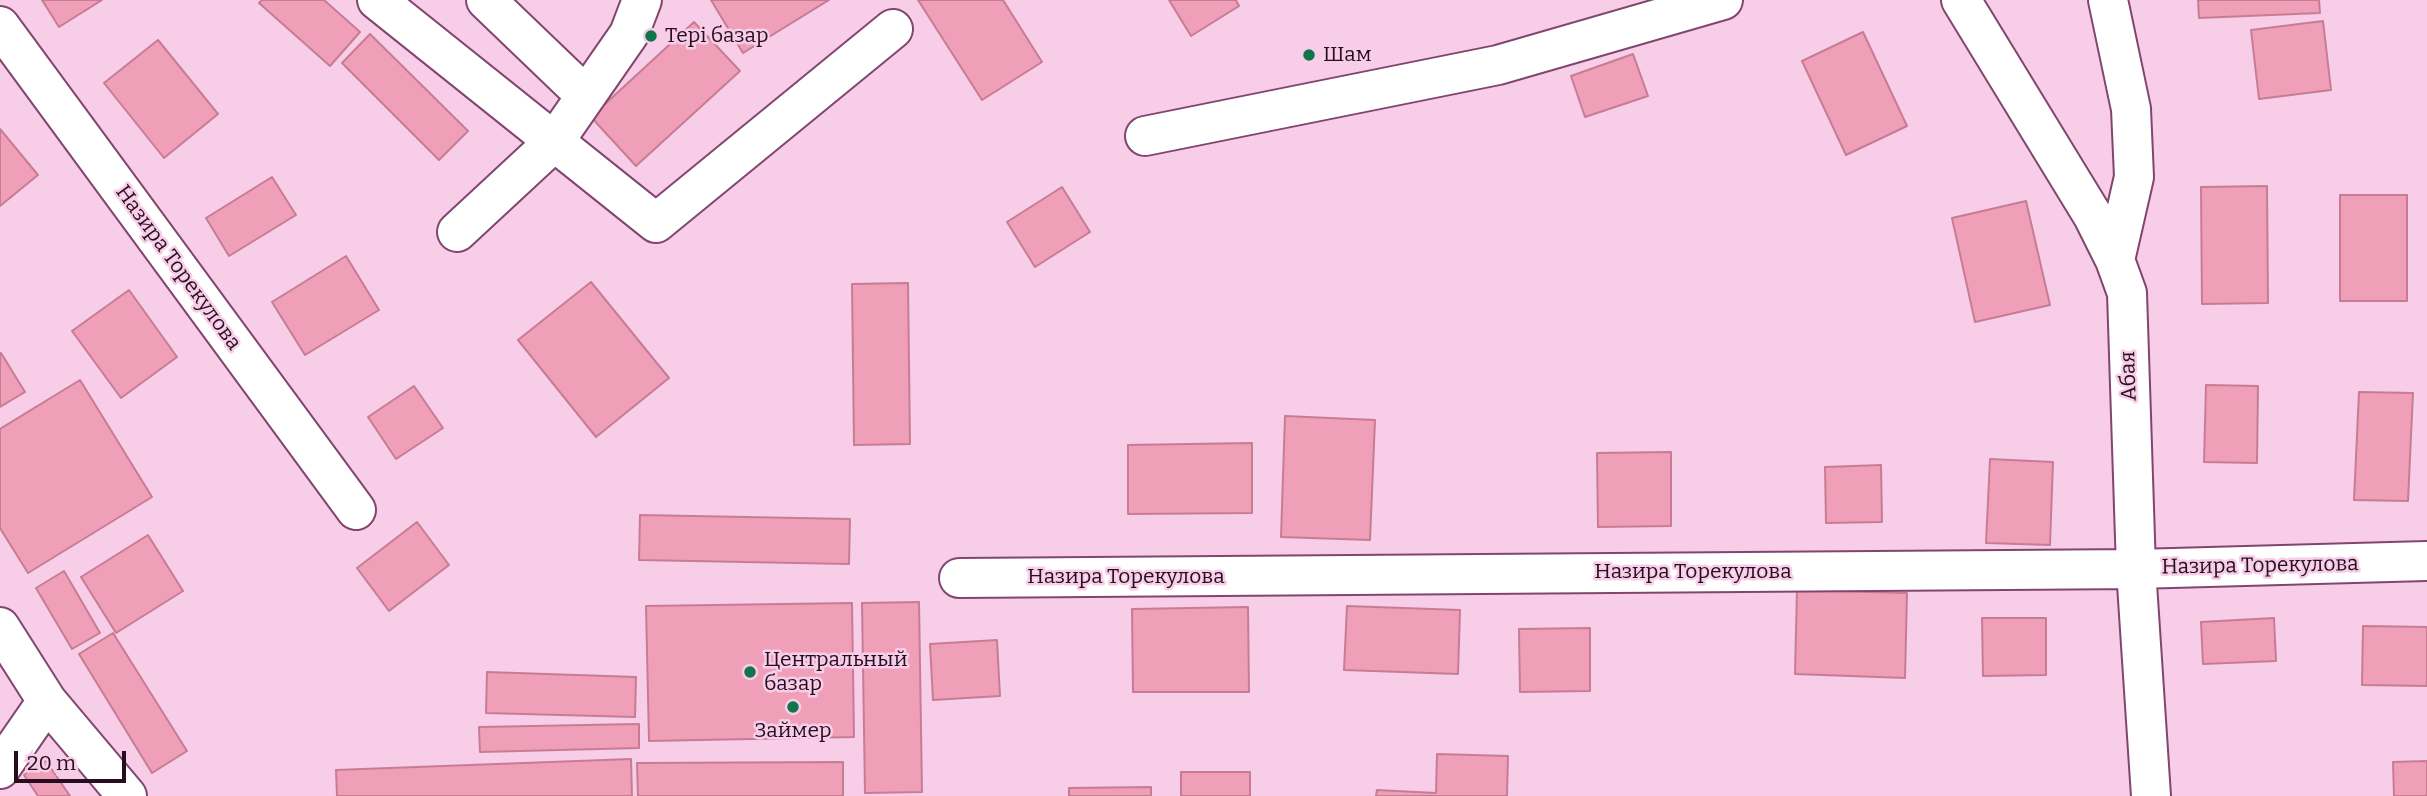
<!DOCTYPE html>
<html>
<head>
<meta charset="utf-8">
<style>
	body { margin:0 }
	#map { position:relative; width:2427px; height:796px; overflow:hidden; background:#f7cde8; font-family:Bitter,serif }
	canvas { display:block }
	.scale { position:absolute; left:14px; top:751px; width:112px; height:32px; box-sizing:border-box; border:4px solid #260e1f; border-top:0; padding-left:9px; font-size:21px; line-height:24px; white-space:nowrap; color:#260e1f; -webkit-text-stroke:5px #f7cde8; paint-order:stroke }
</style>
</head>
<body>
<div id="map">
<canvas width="2427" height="796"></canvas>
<div class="scale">20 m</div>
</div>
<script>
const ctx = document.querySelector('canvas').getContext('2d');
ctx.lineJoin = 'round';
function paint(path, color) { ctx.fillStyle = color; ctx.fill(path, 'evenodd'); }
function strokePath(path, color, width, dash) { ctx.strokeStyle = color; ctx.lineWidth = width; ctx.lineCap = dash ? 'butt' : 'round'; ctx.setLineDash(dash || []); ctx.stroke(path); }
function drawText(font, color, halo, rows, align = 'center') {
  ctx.font = font + ' Bitter,serif'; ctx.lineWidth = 5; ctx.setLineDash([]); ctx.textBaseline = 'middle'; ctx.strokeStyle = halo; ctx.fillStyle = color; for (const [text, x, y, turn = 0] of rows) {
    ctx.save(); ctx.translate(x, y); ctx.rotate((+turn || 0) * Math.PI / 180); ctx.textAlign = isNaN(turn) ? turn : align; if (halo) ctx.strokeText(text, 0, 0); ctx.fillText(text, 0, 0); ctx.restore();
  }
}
const building = new Path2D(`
	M 42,0 L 102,0 L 59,27 Z
	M 262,0 L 324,0 L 360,32 L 330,66 L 259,3 Z
	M 711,0 L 829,0 L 743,53 Z
	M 918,0 L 1003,0 L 1042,62 L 982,100 Z
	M 1169,0 L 1236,0 L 1239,6 L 1191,36 Z
	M 2198,0 L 2319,0 L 2320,13 L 2199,18 Z
	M 2323,21 L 2331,90 L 2259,99 L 2251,30 Z
	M 694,22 L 740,71 L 636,166 L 591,117 Z
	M 1863,32 L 1907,126 L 1846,155 L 1802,61 Z
	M 370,34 L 468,131 L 439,160 L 342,63 Z
	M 158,40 L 218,114 L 164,158 L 104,83 Z
	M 1633,54 L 1648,96 L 1585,117 L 1571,76 Z
	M 0,129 L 38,175 L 0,206 Z
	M 272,177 L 296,215 L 229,256 L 206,218 Z
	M 2267,186 L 2268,303 L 2202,304 L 2201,187 Z
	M 1062,187 L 1090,232 L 1035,267 L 1007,222 Z
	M 2340,195 L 2407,195 L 2407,301 L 2340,301 Z
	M 2026,201 L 2050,305 L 1975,322 L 1952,218 Z
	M 346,256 L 379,310 L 305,355 L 272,302 Z
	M 591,282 L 669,378 L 596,437 L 518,340 Z
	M 908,283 L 910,444 L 854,445 L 852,284 Z
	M 129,290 L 177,357 L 121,398 L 72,331 Z
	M 1,353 L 25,392 L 0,407 L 0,354 Z
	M 80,380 L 152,497 L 28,573 L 0,528 L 0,429 Z
	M 2206,385 L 2258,386 L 2257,463 L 2204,462 Z
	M 414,386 L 443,428 L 396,459 L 368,417 Z
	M 2359,392 L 2413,393 L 2408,501 L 2354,500 Z
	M 1285,416 L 1375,420 L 1370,540 L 1281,537 Z
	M 1252,443 L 1252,513 L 1128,514 L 1128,445 Z
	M 1671,452 L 1671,526 L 1598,527 L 1597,453 Z
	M 1990,459 L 2053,462 L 2050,545 L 1986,543 Z
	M 1881,465 L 1882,522 L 1826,523 L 1825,467 Z
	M 640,515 L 850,519 L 849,564 L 639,560 Z
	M 417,522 L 449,565 L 389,611 L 357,568 Z
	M 148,535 L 183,591 L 116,633 L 81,577 Z
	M 64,571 L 100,633 L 72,649 L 36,588 Z
	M 1797,590 L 1907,593 L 1905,678 L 1795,674 Z
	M 919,602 L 922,792 L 865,793 L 862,603 Z
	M 852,603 L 854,737 L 649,741 L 646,606 Z
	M 1347,606 L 1460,610 L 1458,674 L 1344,670 Z
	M 1248,607 L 1249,692 L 1133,692 L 1132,609 Z
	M 1982,618 L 2046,618 L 2046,675 L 1983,676 Z
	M 2274,618 L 2276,661 L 2203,664 L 2201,622 Z
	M 2363,626 L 2427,627 L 2427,686 L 2362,685 Z
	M 1590,628 L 1590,691 L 1520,692 L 1519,629 Z
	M 113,633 L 187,751 L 152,773 L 79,654 Z
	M 997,640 L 1000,696 L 933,700 L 930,644 Z
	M 487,672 L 636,677 L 635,717 L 486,713 Z
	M 639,724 L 639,748 L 480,752 L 479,727 Z
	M 1437,754 L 1508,756 L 1507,796 L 1376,796 L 1377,790 L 1436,793 Z
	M 631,759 L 632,796 L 337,796 L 336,770 Z
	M 46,761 L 70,796 L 38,796 L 24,775 Z
	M 2427,761 L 2427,796 L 2394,796 L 2393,762 Z
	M 843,762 L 843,796 L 638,796 L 637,763 Z
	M 1181,772 L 1250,772 L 1250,796 L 1181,796 Z
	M 1151,787 L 1151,796 L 1069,796 L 1069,788 Z`);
paint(building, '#efa0b8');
strokePath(building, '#c77c94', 2);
const minor = new Path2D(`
	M 377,0 L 656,223 L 893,29
	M 486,0 L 586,96
	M 1961,0 L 2093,216 L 2115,260 L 2127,293 L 2136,569 L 2151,796
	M 2108,0 L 2131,109 L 2134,177 L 2115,260
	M 0,26 L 356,510
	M 1145,136 L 1498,65 L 1723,0
	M 457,232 L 554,142 L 629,34 L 642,0
	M 959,578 L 2136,569 L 2427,561
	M 0,627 L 47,701 L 127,796
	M 0,769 L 47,701`);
strokePath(minor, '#81466f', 42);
strokePath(minor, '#fff', 38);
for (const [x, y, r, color] of [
	[651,36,7,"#11754c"],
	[1309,55,7,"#11754c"],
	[750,672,7,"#11754c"],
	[793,707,7,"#11754c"]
]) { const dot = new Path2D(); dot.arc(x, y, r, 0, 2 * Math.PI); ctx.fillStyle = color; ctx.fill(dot); strokePath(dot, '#f7cde8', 2.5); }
drawText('21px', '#260e1f', '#f7cde8', [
	["Тері базар",665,36],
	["Шам",1323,55],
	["Центральный",764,660],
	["базар",764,684],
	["Займер",793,731,"center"]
], 'left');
drawText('21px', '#260e1f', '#f7cde8', [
	["Назира Торекулова",178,268,54],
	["Абая",2129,376,-92],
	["Назира Торекулова",2260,566,-1],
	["Назира Торекулова",1693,572],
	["Назира Торекулова",1126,577]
]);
</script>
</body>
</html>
